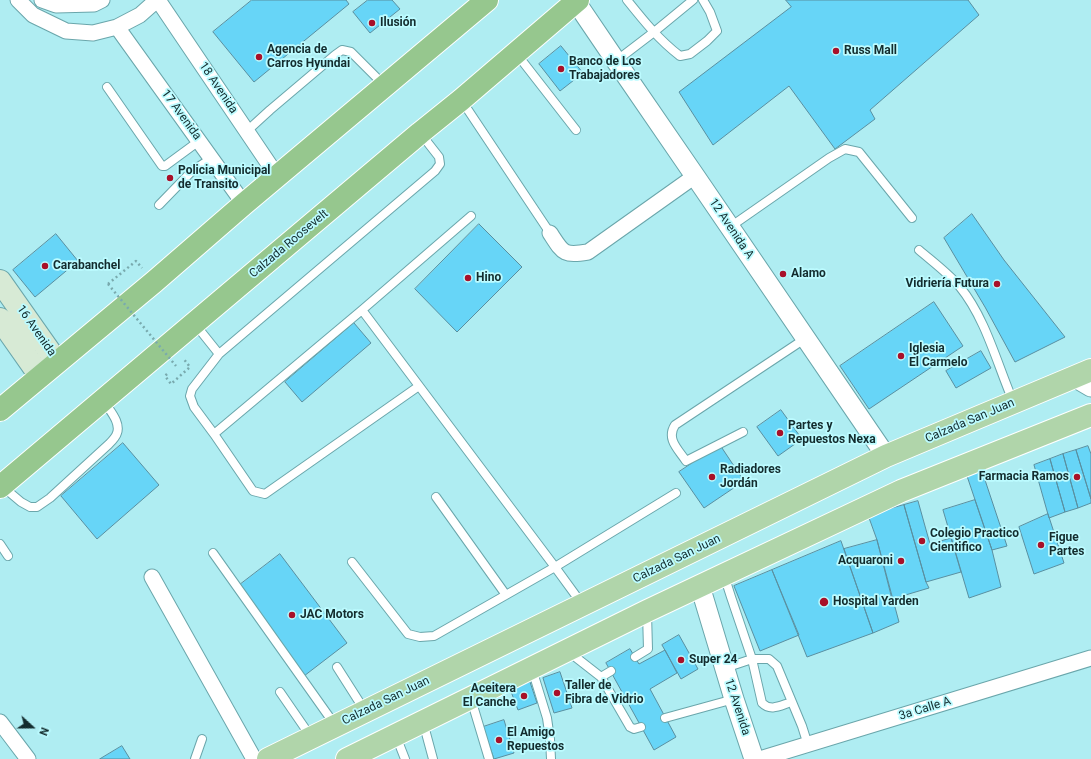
<!DOCTYPE html>
<html>
<head>
<meta charset="utf-8">
<style>
	body { margin:0 }
	#map { position:relative; width:1091px; height:759px; overflow:hidden; background:#afedf2; font-family:Roboto,sans-serif }
	canvas { display:block }
	.north { position:absolute; left:12px; top:707px; width:40px; height:40px; -webkit-text-stroke:3px #bcfbff; paint-order:stroke; rotate:111deg; font-size:11px; font-weight:700; line-height:16px; text-align:center; color:#132c2e }
	.north::after { content:''; display:block; margin:auto; width:14px; height:18px; background:#132c2e; clip-path:polygon(50% 0,100% 100%,50% 72%,0 100%) }
</style>
</head>
<body>
<div id="map">
<canvas width="1091" height="759"></canvas>
<div class="north">N</div>
</div>
<script>
const ctx = document.querySelector('canvas').getContext('2d');
ctx.lineJoin = 'round';
function paint(path, color) { ctx.fillStyle = color; ctx.fill(path, 'evenodd'); }
function strokePath(path, color, width, dash) { ctx.strokeStyle = color; ctx.lineWidth = width; ctx.lineCap = dash ? 'butt' : 'round'; ctx.setLineDash(dash || []); ctx.stroke(path); }
function drawText(font, color, halo, rows, align = 'center') {
  ctx.font = font + ' Roboto,sans-serif'; ctx.lineWidth = 3.5; ctx.setLineDash([]); ctx.textBaseline = 'middle'; ctx.strokeStyle = halo; ctx.fillStyle = color; for (const [text, x, y, turn = 0] of rows) {
    ctx.save(); ctx.translate(x, y); ctx.rotate((+turn || 0) * Math.PI / 180); ctx.textAlign = isNaN(turn) ? turn : align; if (halo) ctx.strokeText(text, 0, 0); ctx.fillText(text, 0, 0); ctx.restore();
  }
}
const building = new Path2D(`
	M 252,0 L 346,0 L 349,4 L 254,82 L 213,32 Z
	M 368,0 L 392,0 L 400,9 L 370,33 L 353,12 Z
	M 786,0 L 968,0 L 979,15 L 870,110 L 875,119 L 835,149 L 789,86 L 713,145 L 679,92 L 791,7 Z
	M 561,46 L 583,73 L 560,91 L 539,64 Z
	M 972,214 L 1004,260 L 1065,337 L 1015,362 L 985,307 L 944,238 Z
	M 479,224 L 522,267 L 457,332 L 415,289 Z
	M 56,234 L 78,261 L 35,297 L 13,270 Z
	M 934,302 L 963,346 L 869,409 L 840,366 Z
	M 354,323 L 371,343 L 302,402 L 285,382 Z
	M 981,351 L 991,368 L 956,388 L 946,371 Z
	M 781,410 L 802,439 L 778,456 L 757,427 Z
	M 123,443 L 159,485 L 97,539 L 61,496 Z
	M 720,445 L 744,481 L 704,508 L 679,472 Z
	M 1088,446 L 1091,454 L 1091,499 L 1076,450 Z
	M 1076,450 L 1091,499 L 1091,503 L 1078,508 L 1063,454 Z
	M 1063,454 L 1078,508 L 1065,512 L 1050,459 Z
	M 1050,459 L 1065,512 L 1049,518 L 1034,465 Z
	M 982,471 L 1007,546 L 992,550 L 967,476 Z
	M 975,500 L 992,550 L 1001,587 L 969,598 L 943,510 Z
	M 918,501 L 930,544 L 951,538 L 961,572 L 926,582 L 904,505 Z
	M 904,505 L 926,582 L 929,588 L 892,599 L 877,540 L 868,515 Z
	M 1048,514 L 1064,563 L 1034,574 L 1019,527 Z
	M 877,540 L 899,622 L 873,633 L 844,549 Z
	M 841,541 L 873,633 L 807,657 L 772,570 Z
	M 280,554 L 347,643 L 304,676 L 237,587 Z
	M 772,570 L 799,635 L 760,651 L 734,586 Z
	M 679,635 L 698,669 L 681,679 L 662,645 Z
	M 630,649 L 639,664 L 665,650 L 677,673 L 650,689 L 676,737 L 654,750 L 606,663 Z
	M 560,672 L 572,708 L 554,713 L 543,678 Z
	M 530,682 L 537,703 L 518,710 L 510,689 Z
	M 504,720 L 514,753 L 494,759 L 483,727 Z
	M 122,746 L 130,759 L 100,759 Z`);
paint(building, '#67d5f7');
strokePath(building, '#598fa0', 1);
const service = new Path2D(`
	M 627,0 C 643,20 659,40 680,56 L 690,54 L 707,41 L 717,31 L 710,12 L 703,0
	M 516,53 L 576,130
	M 616,61 L 654,32 L 693,0
	M 107,87 L 162,166 L 165,166 L 199,141
	M 462,101 L 550,233
	M 247,131 L 270,110 L 335,55 L 342,50 L 351,52 L 384,85
	M 159,205 L 192,171 L 212,158
	M 730,227 L 829,158 L 845,149 L 859,152 L 912,218
	M 919,250 C 933,262 948,273 960,287 C 986,319 997,364 1013,401
	M 362,310 L 555,567 L 582,604
	M 195,324 L 219,354
	M 419,386 L 265,494 L 253,491 L 214,434 L 194,407 L 190,396 L 192,389 L 219,354 L 435,171 L 440,164 L 439,157 L 421,134
	M 743,432 L 686,461 C 678,449 666,439 675,425 L 806,338
	M 214,434 L 362,310 L 471,216
	M 2,486 L 21,502 L 30,507 L 37,507 L 50,498 L 109,444 C 112,441 116,437 117,433 C 121,422 109,410 104,401
	M 436,497 L 506,595
	M 0,544 L 8,556
	M 213,553 L 335,725
	M 352,562 L 408,634 L 420,637 L 434,636 L 555,567 L 676,493
	M 724,575 L 731,597 L 752,659 L 762,703 C 771,712 781,705 792,702
	M 569,652 L 601,677 L 611,671
	M 635,657 L 648,649 L 647,613
	M 337,667 L 365,711
	M 725,668 L 752,659 L 769,659 L 777,666 L 802,726 L 808,745
	M 532,669 L 547,718 L 550,739 L 551,759
	M 601,677 L 630,727 L 634,729 L 641,727
	M 280,692 L 311,737
	M 471,699 L 489,759
	M 665,718 L 734,699
	M 423,722 L 433,759
	M 396,736 L 405,759
	M 195,759 L 202,739`);
const minor = new Path2D(`
	M 18,0 L 33,15 L 66,31 L 93,33 L 117,27 L 140,15 L 157,0
	M 42,0 L 56,5 L 94,4 L 102,0
	M 158,0 L 277,176
	M 117,27 L 244,204
	M 550,233 C 563,253 563,256 588,252 L 695,176
	M 152,577 L 254,759
	M 0,722 L 28,759
	M 760,759 L 1091,658`);
const tertiary = new Path2D(`
	M 576,2 L 616,61 L 695,176 L 886,456
	M 1074,377 L 1091,387
	M 700,586 L 734,699 L 754,759`);
const secondary = new Path2D(`
	M 0,281 L 57,362
	M 0,319 L 40,376`);
const primary = new Path2D(`
	M 268,759 L 886,456 L 1091,370
	M 347,759 L 647,611 L 901,491 L 1091,415`);
const trunk = new Path2D(`
	M 0,410 L 154,282 L 244,204 L 487,0
	M 0,487 L 420,133 L 461,100 L 578,0`);
strokePath(service, '#6aa6ab', 10);
strokePath(minor, '#6aa6ab', 17);
strokePath(tertiary, '#6aa6ab', 21);
strokePath(secondary, '#6aa6ab', 24);
strokePath(primary, '#fff', 24);
strokePath(trunk, '#fff', 24);
strokePath(new Path2D(`
	M 108,284 L 136,261 L 142,268
	M 167,374 L 165,376 L 171,384 L 190,367 L 183,358`), '#79aaae', 2.5, [2, 3]);
strokePath(service, '#fff', 8);
strokePath(minor, '#fff', 15);
strokePath(tertiary, '#fff', 19);
strokePath(secondary, '#d7ead5', 22);
strokePath(primary, '#b0d5aa', 22);
strokePath(trunk, '#96c78e', 22);
strokePath(new Path2D(`
	M 108,284 L 176,366`), '#79aaae', 2.5, [2, 3]);
for (const [x, y, r, color] of [
	[372,23,4,"#a81029"],
	[836,51,4,"#a81029"],
	[259,57,4,"#a81029"],
	[561,69,4,"#a81029"],
	[170,178,4,"#a81029"],
	[45,266,4,"#a81029"],
	[783,274,4,"#a81029"],
	[468,278,4,"#a81029"],
	[997,284,4,"#a81029"],
	[901,356,4,"#a81029"],
	[780,433,4,"#a81029"],
	[712,477,4,"#a81029"],
	[1077,477,4,"#a81029"],
	[922,541,4,"#a81029"],
	[1041,545,4,"#a81029"],
	[901,561,4,"#a81029"],
	[824,602,5,"#a81029"],
	[292,615,4,"#a81029"],
	[681,660,4,"#a81029"],
	[557,693,4,"#a81029"],
	[524,696,4,"#a81029"],
	[499,740,4,"#a81029"]
]) { const dot = new Path2D(); dot.arc(x, y, r, 0, 2 * Math.PI); ctx.fillStyle = color; ctx.fill(dot); strokePath(dot, '#bcfbff', 1.5); }
drawText('bold 12px', '#132c2e', '#bcfbff', [
	["Ilusión",380,23],
	["Agencia de",267,50],
	["Carros Hyundai",267,64],
	["Russ Mall",844,51],
	["Banco de Los",569,62],
	["Trabajadores",569,76],
	["Policia Municipal",178,171],
	["de Transito",178,185],
	["Carabanchel",53,266],
	["Alamo",791,274],
	["Hino",476,278],
	["Vidriería Futura",989,284,"right"],
	["Iglesia",909,349],
	["El Carmelo",909,363],
	["Partes y",788,426],
	["Repuestos Nexa",788,440],
	["Radiadores",720,470],
	["Jordán",720,484],
	["Farmacia Ramos",1069,477,"right"],
	["Colegio Practico",930,534],
	["Cientifico",930,548],
	["Figue",1049,538],
	["Partes",1049,552],
	["Acquaroni",893,561,"right"],
	["Hospital Yarden",833,602],
	["JAC Motors",300,615],
	["Super 24",689,660],
	["Taller de",565,686],
	["Fibra de Vidrio",565,700],
	["Aceitera",516,689,"right"],
	["El Canche",516,703,"right"],
	["El Amigo",507,733],
	["Repuestos",507,747]
], 'left');
drawText('12px', '#132c2e', '#bcfbff', [
	["18 Avenida",218,88,56],
	["17 Avenida",181,115,54],
	["12 Avenida A",731,229,56],
	["Calzada Roosevelt",289,244,-40],
	["16 Avenida",36,331,55],
	["Calzada San Juan",970,421,-23],
	["Calzada San Juan",677,559,-26],
	["Calzada San Juan",386,701,-26],
	["12 Avenida",737,707,72],
	["3a Calle A",925,709,-17]
]);
</script>
</body>
</html>
